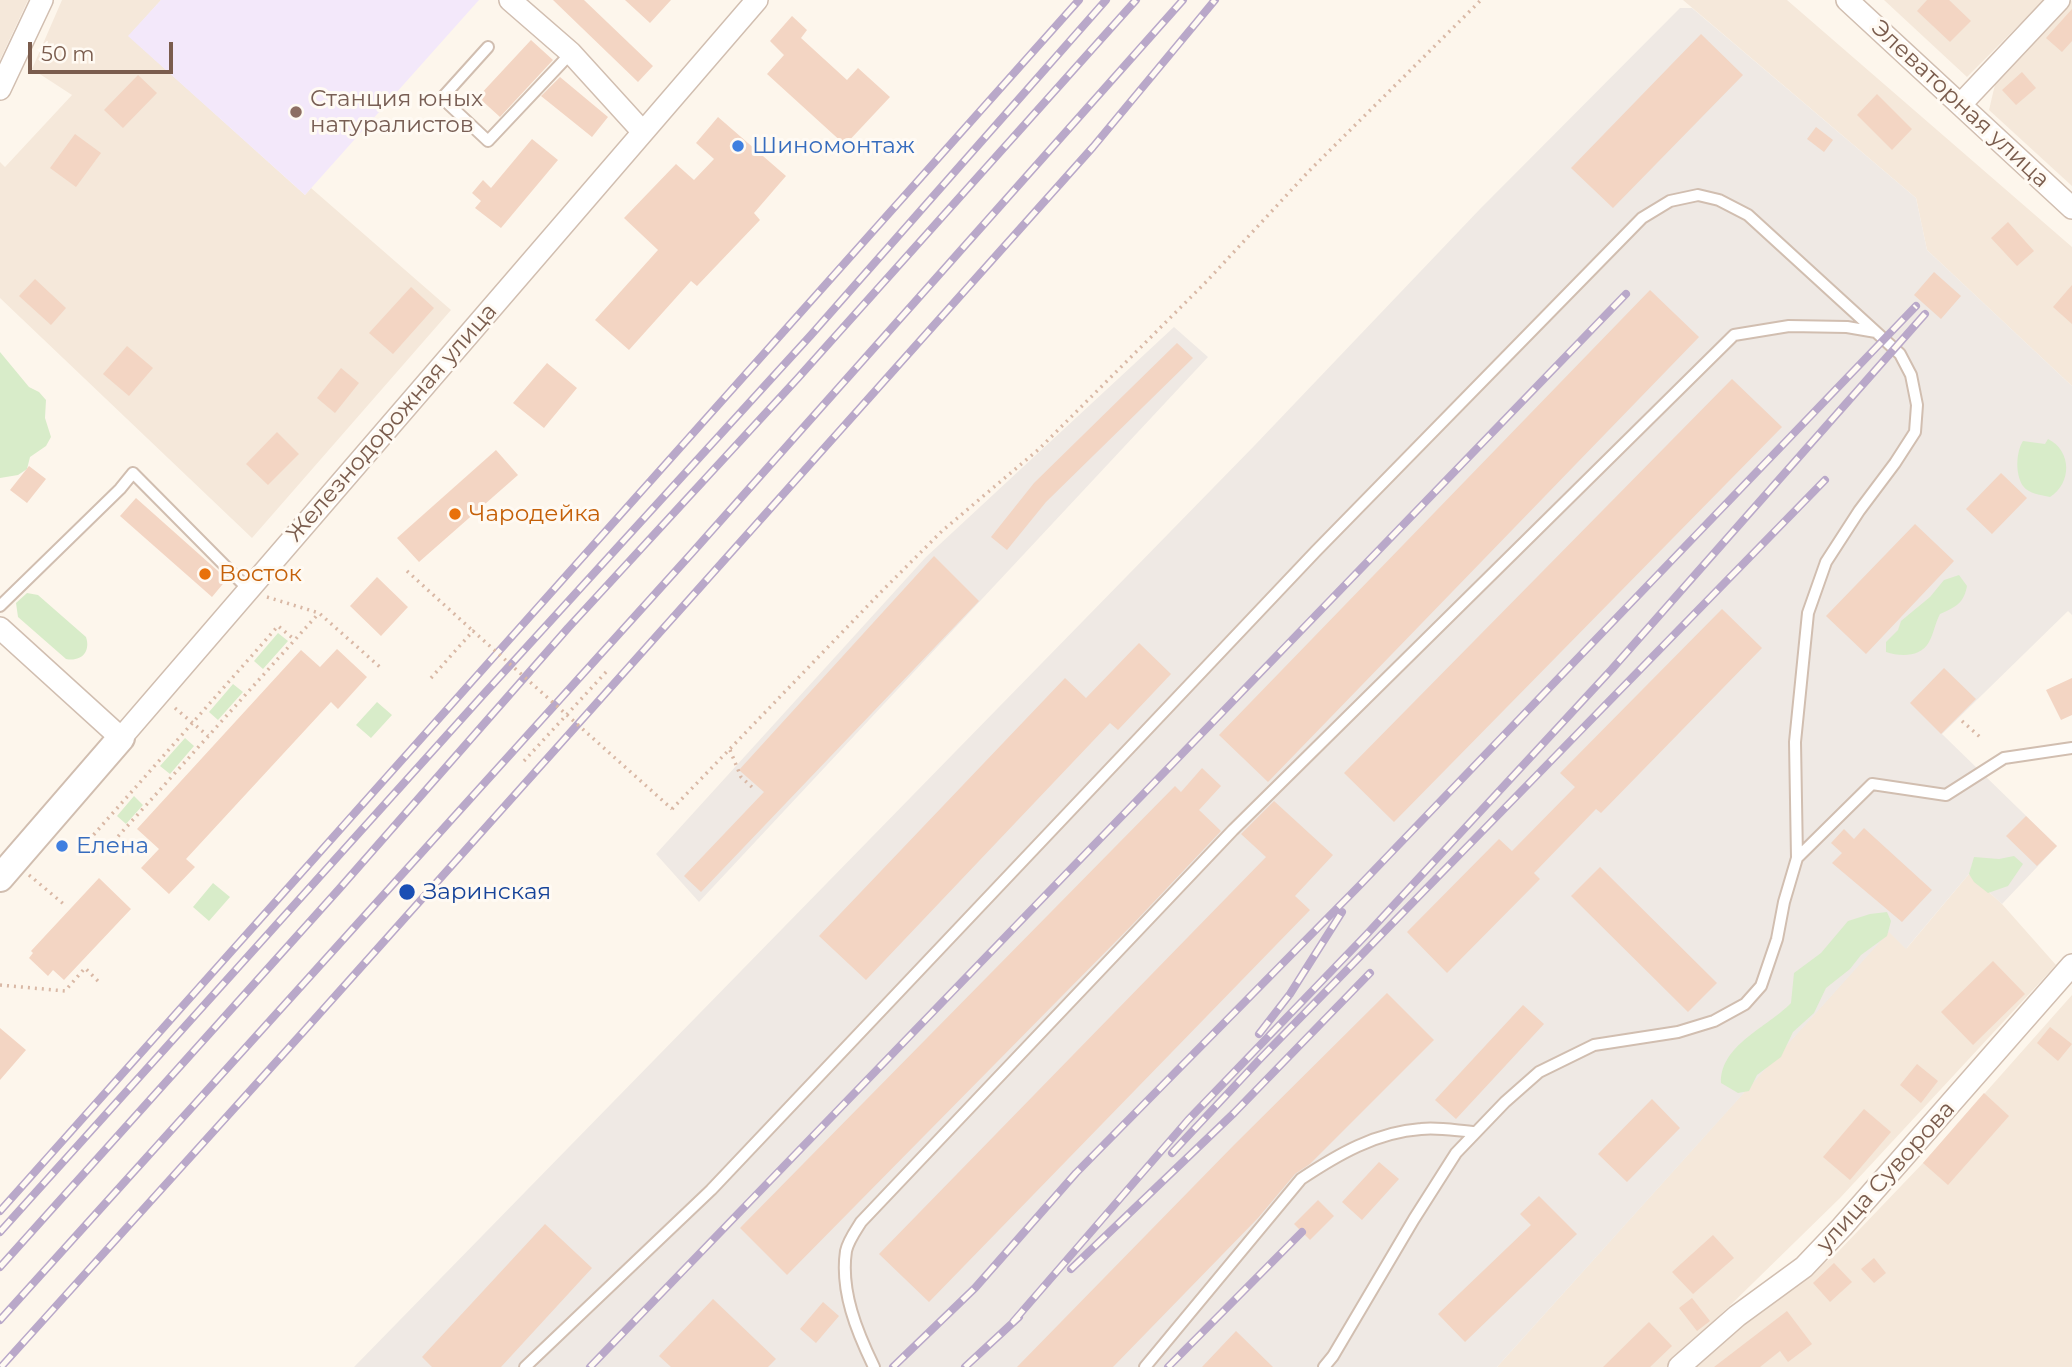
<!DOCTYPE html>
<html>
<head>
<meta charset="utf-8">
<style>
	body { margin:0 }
	#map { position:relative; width:2072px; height:1367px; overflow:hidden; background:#fdf6ec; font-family:Montserrat,sans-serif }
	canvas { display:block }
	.scale { position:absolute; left:28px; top:42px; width:145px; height:32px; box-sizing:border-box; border:4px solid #7a5c4d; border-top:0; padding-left:9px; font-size:21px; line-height:24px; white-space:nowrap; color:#7a5c4d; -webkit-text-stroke:5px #fffaf3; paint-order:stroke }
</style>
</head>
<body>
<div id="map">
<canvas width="2072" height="1367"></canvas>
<div class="scale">50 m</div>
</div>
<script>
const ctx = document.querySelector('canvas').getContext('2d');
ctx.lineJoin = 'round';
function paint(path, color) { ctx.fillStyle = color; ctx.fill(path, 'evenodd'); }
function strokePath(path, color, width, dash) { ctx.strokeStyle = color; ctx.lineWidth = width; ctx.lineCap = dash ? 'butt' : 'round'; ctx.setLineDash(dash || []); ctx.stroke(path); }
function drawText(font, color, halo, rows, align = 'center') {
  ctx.font = font + ' Montserrat,sans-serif'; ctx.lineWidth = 6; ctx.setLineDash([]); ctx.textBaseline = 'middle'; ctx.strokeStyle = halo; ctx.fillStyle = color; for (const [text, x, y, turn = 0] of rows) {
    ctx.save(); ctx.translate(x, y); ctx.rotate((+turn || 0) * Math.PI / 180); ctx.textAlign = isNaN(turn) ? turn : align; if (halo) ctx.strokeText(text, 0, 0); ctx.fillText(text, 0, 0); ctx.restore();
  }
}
paint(new Path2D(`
	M 0,0 L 28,0 L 0,60 Z
	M 62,0 L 161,0 L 129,36 L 305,195 L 311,188 L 451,310 L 252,538 L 0,298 L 0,162 L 5,167 L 72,95 L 32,69 Z
	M 1683,0 L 1787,0 L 2072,247 L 2072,386 L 1927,250 L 1916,198 Z
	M 1884,0 L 2044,0 L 1967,77 Z
	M 2072,0 L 2072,186 L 1989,110 L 1997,76 Z
	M 1969,874 L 2002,904 L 2056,965 L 1840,1198 L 1667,1367 L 1497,1367 L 1889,931 L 1907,948 Z
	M 2072,995 L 2072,1367 L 1691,1367 L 1724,1337 L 1835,1255 L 1923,1163 Z`), '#f5e8da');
paint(new Path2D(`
	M 1680,8 L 1692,8 L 1916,198 L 1927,250 L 2072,386 L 2072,615 L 2068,611 L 1942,734 L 2057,846 L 2002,904 L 1969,874 L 1906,949 L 1889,932 L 1497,1367 L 354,1367 L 1255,445 L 1480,209 Z
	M 1174,327 L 1208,357 L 699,902 L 656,854 L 926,557 Z`), '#efe9e4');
paint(new Path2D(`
	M 161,0 L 479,0 L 305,195 L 128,36 Z`), '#f3e8fa');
paint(new Path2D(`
	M 0,352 L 29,387 L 39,392 L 46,400 L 45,418 L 51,437 L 46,446 L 30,457 L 27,469 L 18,475 L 0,478 Z
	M 2048,439 C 2072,451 2072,483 2050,497 C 2041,495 2029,494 2023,486 C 2015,474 2016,452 2023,441 L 2045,444 Z
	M 1959,575 L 1967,586 C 1964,603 1956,607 1940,614 C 1935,623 1934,633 1929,642 C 1921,657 1901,657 1886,652 L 1886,642 L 1898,630 L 1901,621 L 1930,597 L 1944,580 Z
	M 27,593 L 38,595 L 86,637 C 91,652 81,662 66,659 L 18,617 L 16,603 Z
	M 278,633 L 288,641 L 263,669 L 254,661 Z
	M 233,684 L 243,692 L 218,720 L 209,712 Z
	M 377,702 L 392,715 L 371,738 L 356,725 Z
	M 185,738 L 194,746 L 170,774 L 160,766 Z
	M 134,796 L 143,805 L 126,824 L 117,816 Z
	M 2014,856 L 2023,864 L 2008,886 L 1988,893 L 1974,882 L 1969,874 L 1974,857 L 1999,859 Z
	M 213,883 L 230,897 L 209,921 L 193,907 Z
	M 1887,912 L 1891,921 L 1887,936 L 1861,955 L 1850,969 L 1826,988 L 1814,1013 L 1793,1032 L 1781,1057 L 1757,1075 L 1749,1091 L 1738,1093 L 1721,1083 C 1720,1045 1768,1027 1791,1003 L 1794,973 L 1821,953 L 1848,921 L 1870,914 Z`), '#d8ecc9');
paint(new Path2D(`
	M 553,0 L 584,0 L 653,66 L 638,82 Z
	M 625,0 L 671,0 L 650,23 Z
	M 1927,0 L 1949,0 L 1971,21 L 1950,42 L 1917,11 Z
	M 2072,9 L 2072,41 L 2062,52 L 2046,38 Z
	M 792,16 L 807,30 L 801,38 L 847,80 L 858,68 L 890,97 L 845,145 L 767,74 L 784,55 L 770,41 Z
	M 1701,34 L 1743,75 L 1613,208 L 1571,168 Z
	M 531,40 L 553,60 L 500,117 L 478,97 Z
	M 2022,72 L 2036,88 L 2016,105 L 2002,90 Z
	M 138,75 L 157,93 L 123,128 L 104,110 Z
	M 560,77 L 608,117 L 592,137 L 541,96 Z
	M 1877,94 L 1912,129 L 1892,150 L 1857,115 Z
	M 718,117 L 786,176 L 754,213 L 760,220 L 697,286 L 691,281 L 629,350 L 595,320 L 658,250 L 624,218 L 676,164 L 694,180 L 714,159 L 696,143 Z
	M 1816,127 L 1833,140 L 1824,152 L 1807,139 Z
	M 75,134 L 101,153 L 76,187 L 50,168 Z
	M 532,139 L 558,160 L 501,228 L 475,208 L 481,201 L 472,193 L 483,180 L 491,188 Z
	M 2008,222 L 2034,251 L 2017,266 L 1991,238 Z
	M 1934,272 L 1961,296 L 1941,319 L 1914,295 Z
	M 35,279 L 66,308 L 51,325 L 19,296 Z
	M 2072,285 L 2072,324 L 2053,307 Z
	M 411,287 L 434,308 L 393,354 L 369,333 Z
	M 1650,290 L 1699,337 L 1268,782 L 1219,735 Z
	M 1177,343 L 1193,358 L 1046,502 L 1007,550 L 991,537 L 1034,483 Z
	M 127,346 L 153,368 L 129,396 L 103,374 Z
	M 547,363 L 577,388 L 544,428 L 513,403 Z
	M 341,368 L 359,383 L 335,413 L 317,398 Z
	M 1732,379 L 1782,427 L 1394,822 L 1344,773 Z
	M 277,432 L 299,454 L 268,485 L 246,464 Z
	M 496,450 L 518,475 L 419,562 L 397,538 Z
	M 29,466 L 46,479 L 27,503 L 10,490 Z
	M 2001,473 L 2027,498 L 1992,534 L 1966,509 Z
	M 136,498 L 227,579 L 212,597 L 120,516 Z
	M 1915,524 L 1954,561 L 1866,654 L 1826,616 Z
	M 934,556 L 979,601 L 701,892 L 684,876 L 764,792 L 739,770 Z
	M 377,577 L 408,607 L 381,636 L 350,606 Z
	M 1722,609 L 1762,648 L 1601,813 L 1596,809 L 1534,873 L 1540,879 L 1447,973 L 1407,932 L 1499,839 L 1512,851 L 1575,787 L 1560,773 Z
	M 1139,643 L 1171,674 L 1118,730 L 1110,723 L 866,980 L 819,936 L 1065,678 L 1086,698 Z
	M 337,649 L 367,677 L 338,709 L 331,702 L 186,859 L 195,867 L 169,894 L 141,868 L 159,849 L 137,829 L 301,650 L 320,667 Z
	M 1944,668 L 1976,699 L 1941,734 L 1910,703 Z
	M 2072,678 L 2072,715 L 2061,720 L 2046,690 Z
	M 1202,768 L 1221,786 L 1199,810 L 1221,831 L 1132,925 L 787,1275 L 740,1228 L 1175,786 L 1181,792 Z
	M 1274,801 L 1333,855 L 1295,896 L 1310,910 L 929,1302 L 879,1254 L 1266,857 L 1241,834 Z
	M 2026,816 L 2057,846 L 2037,866 L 2006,836 Z
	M 1864,828 L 1932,890 L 1902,922 L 1832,863 L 1842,853 L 1831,843 L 1844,829 L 1854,839 Z
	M 1600,867 L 1717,983 L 1688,1012 L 1571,896 Z
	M 99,878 L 131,909 L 64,980 L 53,970 L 48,976 L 29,958 L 33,953 L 31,951 Z
	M 1993,961 L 2025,994 L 1973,1045 L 1941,1012 Z
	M 1387,993 L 1434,1040 L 1310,1164 L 1295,1174 L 1258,1218 L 1113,1367 L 1017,1367 L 1234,1145 Z
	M 1523,1005 L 1544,1024 L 1456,1119 L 1435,1100 Z
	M 2050,1027 L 2072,1044 L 2058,1061 L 2037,1043 Z
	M 0,1028 L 26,1050 L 0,1080 Z
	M 1917,1064 L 1938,1081 L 1921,1103 L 1900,1085 Z
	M 1984,1093 L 2009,1116 L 1948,1185 L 1923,1163 Z
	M 1652,1099 L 1680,1128 L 1627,1182 L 1598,1154 Z
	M 1864,1109 L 1891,1132 L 1850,1180 L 1823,1157 Z
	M 1379,1162 L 1399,1179 L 1362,1220 L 1342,1202 Z
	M 1539,1196 L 1577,1234 L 1465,1342 L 1438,1314 L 1531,1225 L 1520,1214 Z
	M 1318,1200 L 1334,1216 L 1310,1240 L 1294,1224 Z
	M 545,1224 L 592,1268 L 501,1367 L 432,1367 L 422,1357 Z
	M 1713,1235 L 1734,1258 L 1693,1294 L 1672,1272 Z
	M 1874,1258 L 1886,1273 L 1874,1283 L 1861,1269 Z
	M 1834,1263 L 1852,1282 L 1830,1302 L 1813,1283 Z
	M 1692,1298 L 1710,1321 L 1697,1331 L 1679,1308 Z
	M 713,1299 L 776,1359 L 768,1367 L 671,1367 L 659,1356 Z
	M 823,1302 L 839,1316 L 816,1343 L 800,1329 Z
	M 1787,1311 L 1812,1344 L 1788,1362 L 1780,1351 L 1760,1367 L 1714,1367 Z
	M 1649,1322 L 1672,1346 L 1650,1367 L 1603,1367 Z
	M 1236,1331 L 1273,1367 L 1202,1367 Z`), '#f3d5c3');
const service = new Path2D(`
	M 488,47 L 442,98 L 488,141 L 571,53
	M 0,606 L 120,489 L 133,473 L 249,590
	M 525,1367 L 711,1190 L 1316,551 L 1642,218 L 1670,201 L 1698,195 L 1719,200 L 1748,215 L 1876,332
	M 874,1367 C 857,1332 840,1291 846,1251 C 848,1241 856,1230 861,1222 L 1233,830 L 1734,335 L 1789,326 L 1847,327 L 1876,332 L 1900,354 L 1911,375 L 1917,405 L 1915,432 L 1895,463 L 1859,511 L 1826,562 L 1808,613 L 1795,742 L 1797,858
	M 1145,1367 L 1301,1179 C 1337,1155 1376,1132 1421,1129 C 1439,1127 1458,1131 1476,1132
	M 1324,1367 L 1333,1356 L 1414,1219 L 1456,1153 L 1505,1102 L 1539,1072 L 1594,1045 L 1678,1032 L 1714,1021 L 1745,1004 L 1761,986 L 1777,939 L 1784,902 L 1797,858 L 1872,784 L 1946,795 L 2004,758 L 2072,748`);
const minor = new Path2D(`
	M 510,0 L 571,53 L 642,131
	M 1847,0 L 2072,208
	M 0,89 L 42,0
	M 1961,104 L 2059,0
	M 0,628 L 121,738 L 757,0
	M 1679,1367 L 1737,1316 L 1804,1267 L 1842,1227 L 2072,965`);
const tertiary = new Path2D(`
	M 0,878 L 121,738`);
strokePath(service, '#d1beb0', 14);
strokePath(minor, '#d1beb0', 24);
strokePath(tertiary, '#d1beb0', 30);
strokePath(new Path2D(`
	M 407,571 L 473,631
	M 267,597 L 319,613 L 381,668
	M 175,708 L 208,736
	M 1962,721 L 1980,737
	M 730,750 L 741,777 L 754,789
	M 524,761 L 607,671
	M 672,809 L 880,593 L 942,531 L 1039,449 L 1207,281 L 1309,171 L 1481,0
	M 89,840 L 278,626 L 295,640
	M 104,852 L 319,613
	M 29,875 L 66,906
	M 0,985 L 65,991 L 85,968 L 99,982`), '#d9b8a5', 3.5, [2, 5]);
strokePath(service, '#fff', 10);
strokePath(minor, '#fff', 21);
strokePath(tertiary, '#fff', 26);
const rail = new Path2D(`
	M 1259,1034 L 1290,994 L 1342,912
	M 1172,1153 L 1260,1059 L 1825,480
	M 0,1211 L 1079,0
	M 0,1232 L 483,695 L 811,335 L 1106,0
	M 0,1267 L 340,888 L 568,628 L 798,378 L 1136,0
	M 1071,1269 L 1234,1113 L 1370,973
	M 0,1320 L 691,554 L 1183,0
	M 1013,1322 L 1188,1120 L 1367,934 L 1612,669 L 1925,314
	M 1,1367 L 304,1031 L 1093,147 L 1215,0
	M 590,1367 L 1626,294
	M 893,1367 L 975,1288 L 1076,1173 L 1360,885 L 1916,306
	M 965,1367 L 1019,1317
	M 1168,1367 L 1302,1232`);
strokePath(rail, '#b9a8c9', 8);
strokePath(rail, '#fffaf3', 5, [16]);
strokePath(new Path2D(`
	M 431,678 L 473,631 L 672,809`), '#d9b8a5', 3.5, [2, 5]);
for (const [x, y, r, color] of [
	[296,112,7,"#8d6e63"],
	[738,146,7,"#3f7fe0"],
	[455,514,7,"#e8710a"],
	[205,574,7,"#e8710a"],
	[62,846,7,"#3f7fe0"],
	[407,892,9,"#1a4fb4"]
]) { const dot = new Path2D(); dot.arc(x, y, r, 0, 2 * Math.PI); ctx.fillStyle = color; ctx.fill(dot); strokePath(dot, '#fffaf3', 2.5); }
drawText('23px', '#785e54', '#fffaf3', [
	["Станция юных",310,99],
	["натуралистов",310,125]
], 'left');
drawText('23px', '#7a5c4d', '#fffaf3', [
	["Элеваторная улица",1960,104,43],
	["Железнодорожная улица",392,423,-49],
	["улица Суворова",1886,1177,-48]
]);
drawText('23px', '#366cbe', '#fffaf3', [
	["Шиномонтаж",752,146],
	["Елена",76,846]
], 'left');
drawText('23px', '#c56008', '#fffaf3', [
	["Чародейка",469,514],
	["Восток",219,574]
], 'left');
drawText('23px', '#164399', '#fffaf3', [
	["Заринская",423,892]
], 'left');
</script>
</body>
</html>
